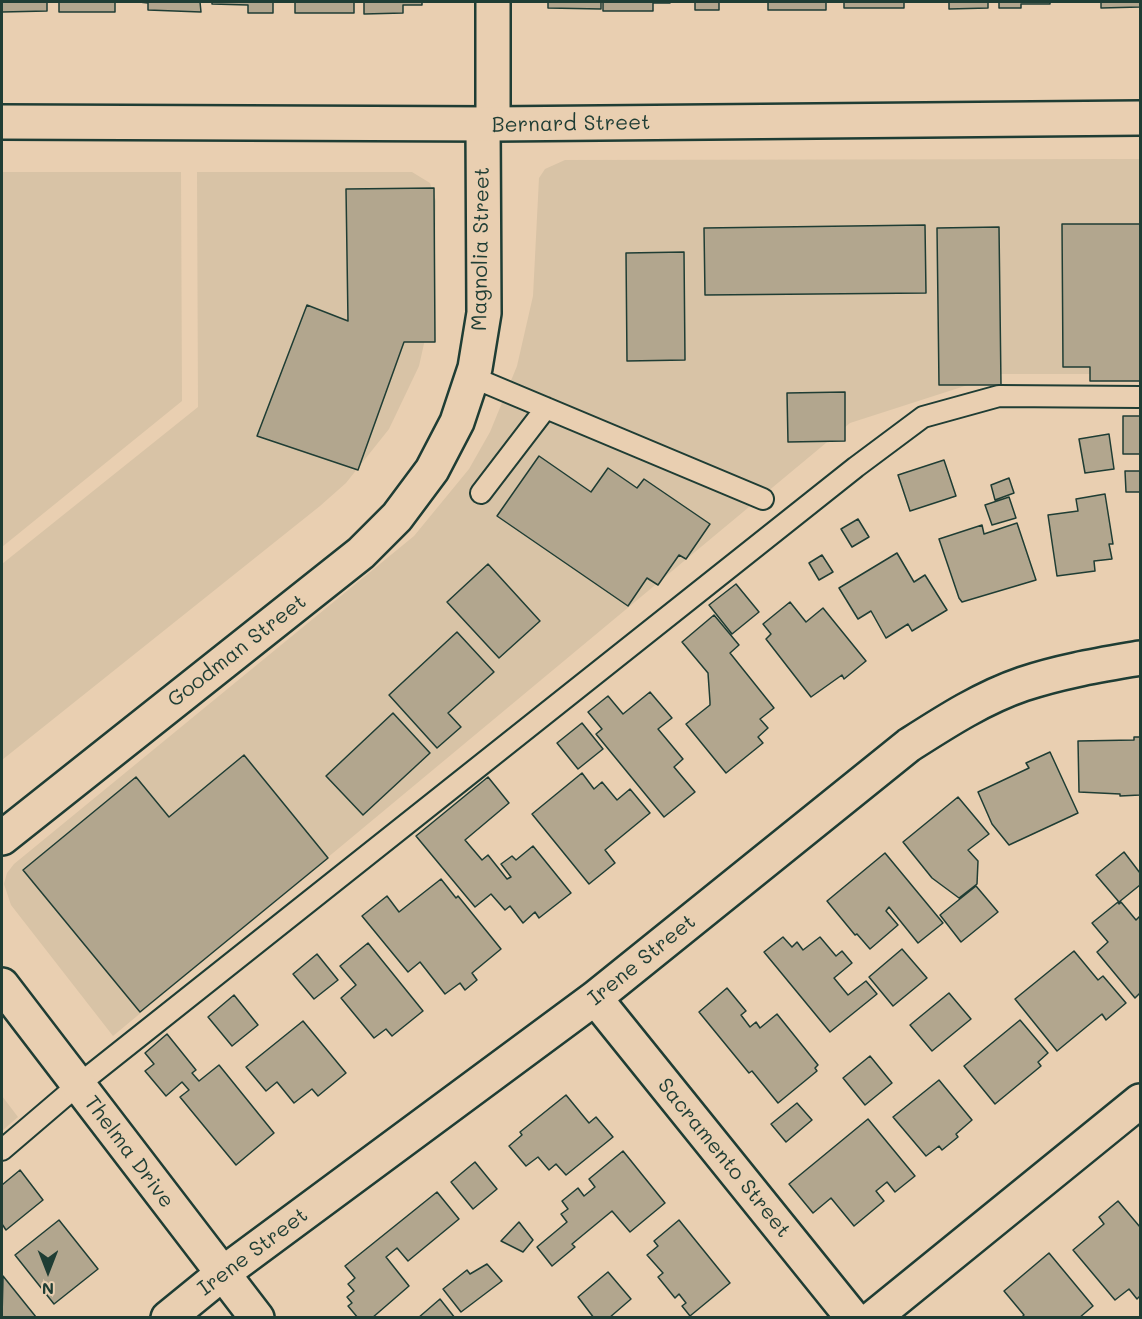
<!DOCTYPE html>
<html>
<head>
<meta charset="utf-8">
<style>
	body { margin:0 }
	#map { position:relative; width:1142px; height:1319px; overflow:hidden; background:#e9cfb1; font-family:Mali,sans-serif }
	canvas { display:block }
	.frame { position:absolute; inset:0; border:3px solid #1f3d34; pointer-events:none }
	.north { position:absolute; left:18px; top:1241px; width:60px; height:60px; -webkit-text-stroke:4px #e9cfb1; paint-order:stroke; rotate:180deg; font-size:16px; font-weight:700; line-height:24px; text-align:center; color:#1f3d34 }
	.north::after { content:''; display:block; margin:auto; width:21px; height:27px; background:#1f3d34; clip-path:polygon(50% 0,100% 100%,50% 72%,0 100%) }
</style>
</head>
<body>
<div id="map">
<canvas width="1142" height="1319"></canvas>
<div class="frame"></div>
<div class="north">N</div>
</div>
<script>
const ctx = document.querySelector('canvas').getContext('2d');
ctx.lineJoin = 'round';
function paint(path, color) { ctx.fillStyle = color; ctx.fill(path, 'evenodd'); }
function strokePath(path, color, width, dash) { ctx.strokeStyle = color; ctx.lineWidth = width; ctx.lineCap = dash ? 'butt' : 'round'; ctx.setLineDash(dash || []); ctx.stroke(path); }
function drawText(font, color, halo, rows, align = 'center') {
  ctx.font = font + ' Mali,sans-serif'; ctx.lineWidth = 4.5; ctx.setLineDash([]); ctx.textBaseline = 'middle'; ctx.strokeStyle = halo; ctx.fillStyle = color; for (const [text, x, y, turn = 0] of rows) {
    ctx.save(); ctx.translate(x, y); ctx.rotate((+turn || 0) * Math.PI / 180); ctx.textAlign = isNaN(turn) ? turn : align; if (halo) ctx.strokeText(text, 0, 0); ctx.fillText(text, 0, 0); ctx.restore();
  }
}
paint(new Path2D(`
	M 1140,159 L 1140,374 L 1002,374 L 850,423 L 113,1036 L 11,905 L 4,884 L 7,873 L 14,864 L 414,536 L 469,469 L 490,432 L 517,366 L 533,296 L 539,178 L 545,169 L 565,160 Z
	M 2,172 L 181,172 L 182,401 L 2,547 Z
	M 197,172 L 412,172 L 430,183 L 436,201 L 434,299 L 419,366 L 389,429 L 346,483 L 320,506 L 2,760 L 2,564 L 198,407 Z
	M 2,1096 L 18,1117 L 2,1131 Z`), '#d8c3a6');
const building = new Path2D(`
	M 2,2 L 47,2 L 47,11 L 2,12 Z
	M 59,2 L 115,2 L 115,12 L 59,12 Z
	M 139,2 L 200,2 L 201,12 L 148,10 L 148,3 Z
	M 212,2 L 273,2 L 273,13 L 248,13 L 248,5 L 212,4 Z
	M 295,2 L 354,2 L 354,13 L 295,13 Z
	M 364,2 L 422,2 L 422,5 L 403,5 L 403,13 L 364,14 Z
	M 541,2 L 601,2 L 601,9 L 548,8 L 548,2 Z
	M 603,2 L 670,2 L 670,3 L 653,3 L 653,11 L 603,11 Z
	M 695,2 L 755,2 L 719,2 L 719,10 L 695,10 Z
	M 768,2 L 826,2 L 826,10 L 768,10 Z
	M 844,2 L 904,2 L 904,8 L 844,8 Z
	M 949,2 L 988,2 L 988,8 L 949,9 Z
	M 999,2 L 1050,2 L 1050,4 L 1021,4 L 1021,8 L 999,8 Z
	M 1101,2 L 1140,2 L 1140,7 L 1101,8 Z
	M 434,188 L 435,342 L 404,342 L 358,470 L 257,436 L 307,305 L 348,321 L 346,189 Z
	M 1062,224 L 1140,224 L 1140,381 L 1090,381 L 1090,367 L 1063,367 Z
	M 925,225 L 926,293 L 705,295 L 704,228 Z
	M 999,227 L 1001,385 L 939,385 L 937,228 Z
	M 684,252 L 685,360 L 627,361 L 626,253 Z
	M 845,392 L 845,441 L 788,442 L 787,393 Z
	M 1123,416 L 1140,416 L 1140,454 L 1123,454 Z
	M 1109,434 L 1114,469 L 1085,473 L 1079,439 Z
	M 539,456 L 591,492 L 608,468 L 637,488 L 644,479 L 710,524 L 686,559 L 679,555 L 658,585 L 647,578 L 628,606 L 497,516 Z
	M 944,460 L 956,496 L 910,511 L 898,475 Z
	M 1125,471 L 1140,471 L 1140,492 L 1126,492 Z
	M 1009,478 L 1014,493 L 995,500 L 991,485 Z
	M 1105,494 L 1113,544 L 1109,544 L 1112,559 L 1094,561 L 1095,571 L 1057,576 L 1048,515 L 1078,511 L 1076,499 Z
	M 1009,497 L 1016,518 L 992,525 L 985,505 Z
	M 858,519 L 869,537 L 852,547 L 841,529 Z
	M 1017,523 L 1036,580 L 962,602 L 959,598 L 939,539 L 982,525 L 984,534 Z
	M 897,553 L 914,582 L 925,575 L 947,610 L 912,631 L 908,624 L 886,638 L 871,611 L 858,619 L 839,588 Z
	M 822,555 L 833,572 L 819,580 L 809,563 Z
	M 488,564 L 540,621 L 499,658 L 447,602 Z
	M 736,584 L 759,612 L 732,634 L 709,605 Z
	M 790,602 L 806,622 L 823,608 L 866,661 L 844,679 L 842,675 L 811,697 L 766,639 L 771,634 L 763,624 Z
	M 714,615 L 739,645 L 730,653 L 774,708 L 760,719 L 768,728 L 758,737 L 763,743 L 726,773 L 686,724 L 710,705 L 710,702 L 708,673 L 682,642 Z
	M 457,632 L 494,672 L 448,713 L 461,727 L 437,748 L 389,695 Z
	M 650,692 L 672,718 L 658,729 L 683,759 L 674,767 L 695,792 L 664,817 L 596,734 L 602,729 L 588,712 L 608,696 L 623,714 Z
	M 393,713 L 430,753 L 363,815 L 326,776 Z
	M 582,723 L 603,749 L 578,769 L 557,743 Z
	M 1134,737 L 1140,737 L 1140,795 L 1120,796 L 1120,794 L 1079,792 L 1078,741 L 1134,740 Z
	M 1050,752 L 1078,813 L 1009,845 L 992,824 L 978,792 L 1029,768 L 1026,763 Z
	M 244,755 L 328,858 L 140,1012 L 23,870 L 136,777 L 169,817 Z
	M 582,773 L 594,789 L 602,782 L 617,800 L 630,789 L 650,813 L 605,850 L 615,863 L 589,884 L 532,814 Z
	M 488,777 L 509,803 L 465,840 L 482,860 L 488,855 L 507,879 L 511,877 L 501,864 L 512,856 L 516,860 L 533,846 L 571,893 L 539,918 L 535,912 L 523,923 L 510,906 L 505,910 L 491,894 L 475,907 L 416,836 Z
	M 958,797 L 989,834 L 968,850 L 978,861 L 977,884 L 959,898 L 932,878 L 903,842 Z
	M 1124,852 L 1140,873 L 1140,885 L 1119,902 L 1096,875 Z
	M 885,853 L 943,923 L 918,943 L 889,907 L 886,911 L 898,925 L 870,949 L 857,934 L 855,935 L 827,901 Z
	M 441,879 L 456,898 L 458,896 L 501,949 L 472,973 L 477,980 L 465,990 L 460,983 L 445,994 L 420,962 L 408,972 L 362,916 L 387,896 L 399,912 Z
	M 976,886 L 998,912 L 961,942 L 940,915 Z
	M 1118,902 L 1119,904 L 1121,902 L 1136,920 L 1140,916 L 1140,993 L 1135,998 L 1097,952 L 1108,942 L 1092,923 Z
	M 783,937 L 792,947 L 797,942 L 803,950 L 820,937 L 836,956 L 842,951 L 852,963 L 834,978 L 848,995 L 866,981 L 877,994 L 830,1032 L 764,952 Z
	M 368,943 L 423,1011 L 392,1036 L 386,1029 L 374,1038 L 341,998 L 356,985 L 340,966 Z
	M 902,949 L 927,978 L 893,1006 L 869,977 Z
	M 1074,951 L 1098,980 L 1103,976 L 1126,1003 L 1106,1020 L 1102,1014 L 1057,1051 L 1015,999 Z
	M 317,954 L 338,980 L 314,999 L 293,974 Z
	M 727,988 L 746,1011 L 741,1015 L 750,1027 L 756,1022 L 760,1028 L 777,1014 L 818,1065 L 815,1068 L 817,1071 L 778,1103 L 752,1071 L 749,1073 L 699,1012 Z
	M 949,993 L 971,1019 L 932,1051 L 910,1025 Z
	M 234,995 L 258,1025 L 232,1046 L 208,1017 Z
	M 1020,1020 L 1048,1053 L 1038,1062 L 1041,1066 L 995,1104 L 964,1066 Z
	M 303,1021 L 346,1073 L 318,1096 L 312,1089 L 294,1103 L 277,1082 L 266,1091 L 246,1067 Z
	M 167,1034 L 196,1070 L 192,1073 L 199,1081 L 219,1065 L 274,1133 L 236,1165 L 180,1097 L 189,1090 L 182,1082 L 166,1096 L 145,1071 L 154,1064 L 145,1053 Z
	M 870,1056 L 892,1083 L 865,1105 L 843,1078 Z
	M 939,1080 L 972,1120 L 956,1134 L 958,1137 L 942,1150 L 939,1146 L 926,1156 L 893,1117 Z
	M 566,1095 L 589,1123 L 596,1117 L 613,1137 L 566,1175 L 556,1164 L 549,1170 L 538,1157 L 526,1166 L 509,1146 L 522,1135 L 520,1132 Z
	M 797,1103 L 812,1120 L 786,1142 L 771,1124 Z
	M 868,1119 L 915,1176 L 895,1192 L 887,1182 L 876,1191 L 884,1201 L 854,1226 L 831,1198 L 813,1213 L 789,1184 Z
	M 623,1151 L 665,1203 L 630,1232 L 612,1211 L 572,1244 L 575,1247 L 552,1266 L 537,1247 L 567,1222 L 561,1214 L 568,1209 L 562,1201 L 578,1188 L 584,1196 L 595,1187 L 589,1179 Z
	M 475,1162 L 497,1189 L 473,1209 L 451,1182 Z
	M 20,1170 L 43,1200 L 6,1230 L 2,1224 L 2,1185 Z
	M 437,1192 L 459,1219 L 408,1261 L 397,1248 L 386,1257 L 409,1286 L 372,1318 L 358,1318 L 348,1306 L 352,1303 L 347,1297 L 354,1291 L 348,1284 L 355,1278 L 345,1266 Z
	M 1118,1201 L 1140,1227 L 1140,1296 L 1137,1299 L 1129,1289 L 1115,1300 L 1073,1250 L 1104,1224 L 1099,1217 Z
	M 59,1220 L 98,1269 L 54,1304 L 15,1255 Z
	M 679,1220 L 730,1283 L 690,1316 L 682,1306 L 686,1303 L 679,1294 L 675,1298 L 658,1277 L 663,1273 L 647,1255 L 658,1246 L 654,1241 Z
	M 519,1222 L 533,1240 L 523,1252 L 501,1241 Z
	M 1049,1253 L 1093,1306 L 1079,1318 L 1021,1318 L 1024,1315 L 1004,1291 Z
	M 487,1264 L 502,1281 L 461,1312 L 443,1289 L 467,1270 L 470,1274 Z
	M 608,1272 L 631,1299 L 609,1318 L 594,1318 L 578,1297 Z
	M 3,1276 L 36,1317 L 2,1318 Z
	M 440,1299 L 455,1318 L 418,1318 Z`);
paint(building, '#b2a68e');
strokePath(building, '#1f3d34', 1.5);
const service = new Path2D(`
	M 472,377 L 763,499
	M 481,493 L 546,408
	M 2,1150 L 78,1085 L 856,467 L 923,417 L 999,396 L 1140,397`);
const minor = new Path2D(`
	M 493,2 L 493,124
	M 2,838 L 361,553 L 397,517 L 432,470 L 457,422 L 475,368 L 484,313 L 483,124
	M 2,985 L 257,1318
	M 595,998 L 853,1318
	M 168,1318 L 222,1274 L 595,998 L 909,745 C 945,722 982,698 1023,684 C 1062,671 1100,665 1140,658
	M 873,1318 L 1140,1101`);
const tertiary = new Path2D(`
	M 2,122 L 493,124 L 1140,118`);
strokePath(service, '#1f3d34', 24);
strokePath(minor, '#1f3d34', 38);
strokePath(tertiary, '#1f3d34', 38);
strokePath(service, '#e9cfb1', 20);
strokePath(minor, '#e9cfb1', 33);
strokePath(tertiary, '#e9cfb1', 33);
drawText('21px', '#1f3d34', '#e9cfb1', [
	["Bernard Street",571,124,-1],
	["Magnolia Street",481,249,-89],
	["Goodman Street",237,651,-38],
	["Irene Street",642,960,-39],
	["Thelma Drive",129,1152,53],
	["Sacramento Street",724,1158,51],
	["Irene Street",253,1252,-37]
]);
</script>
</body>
</html>
